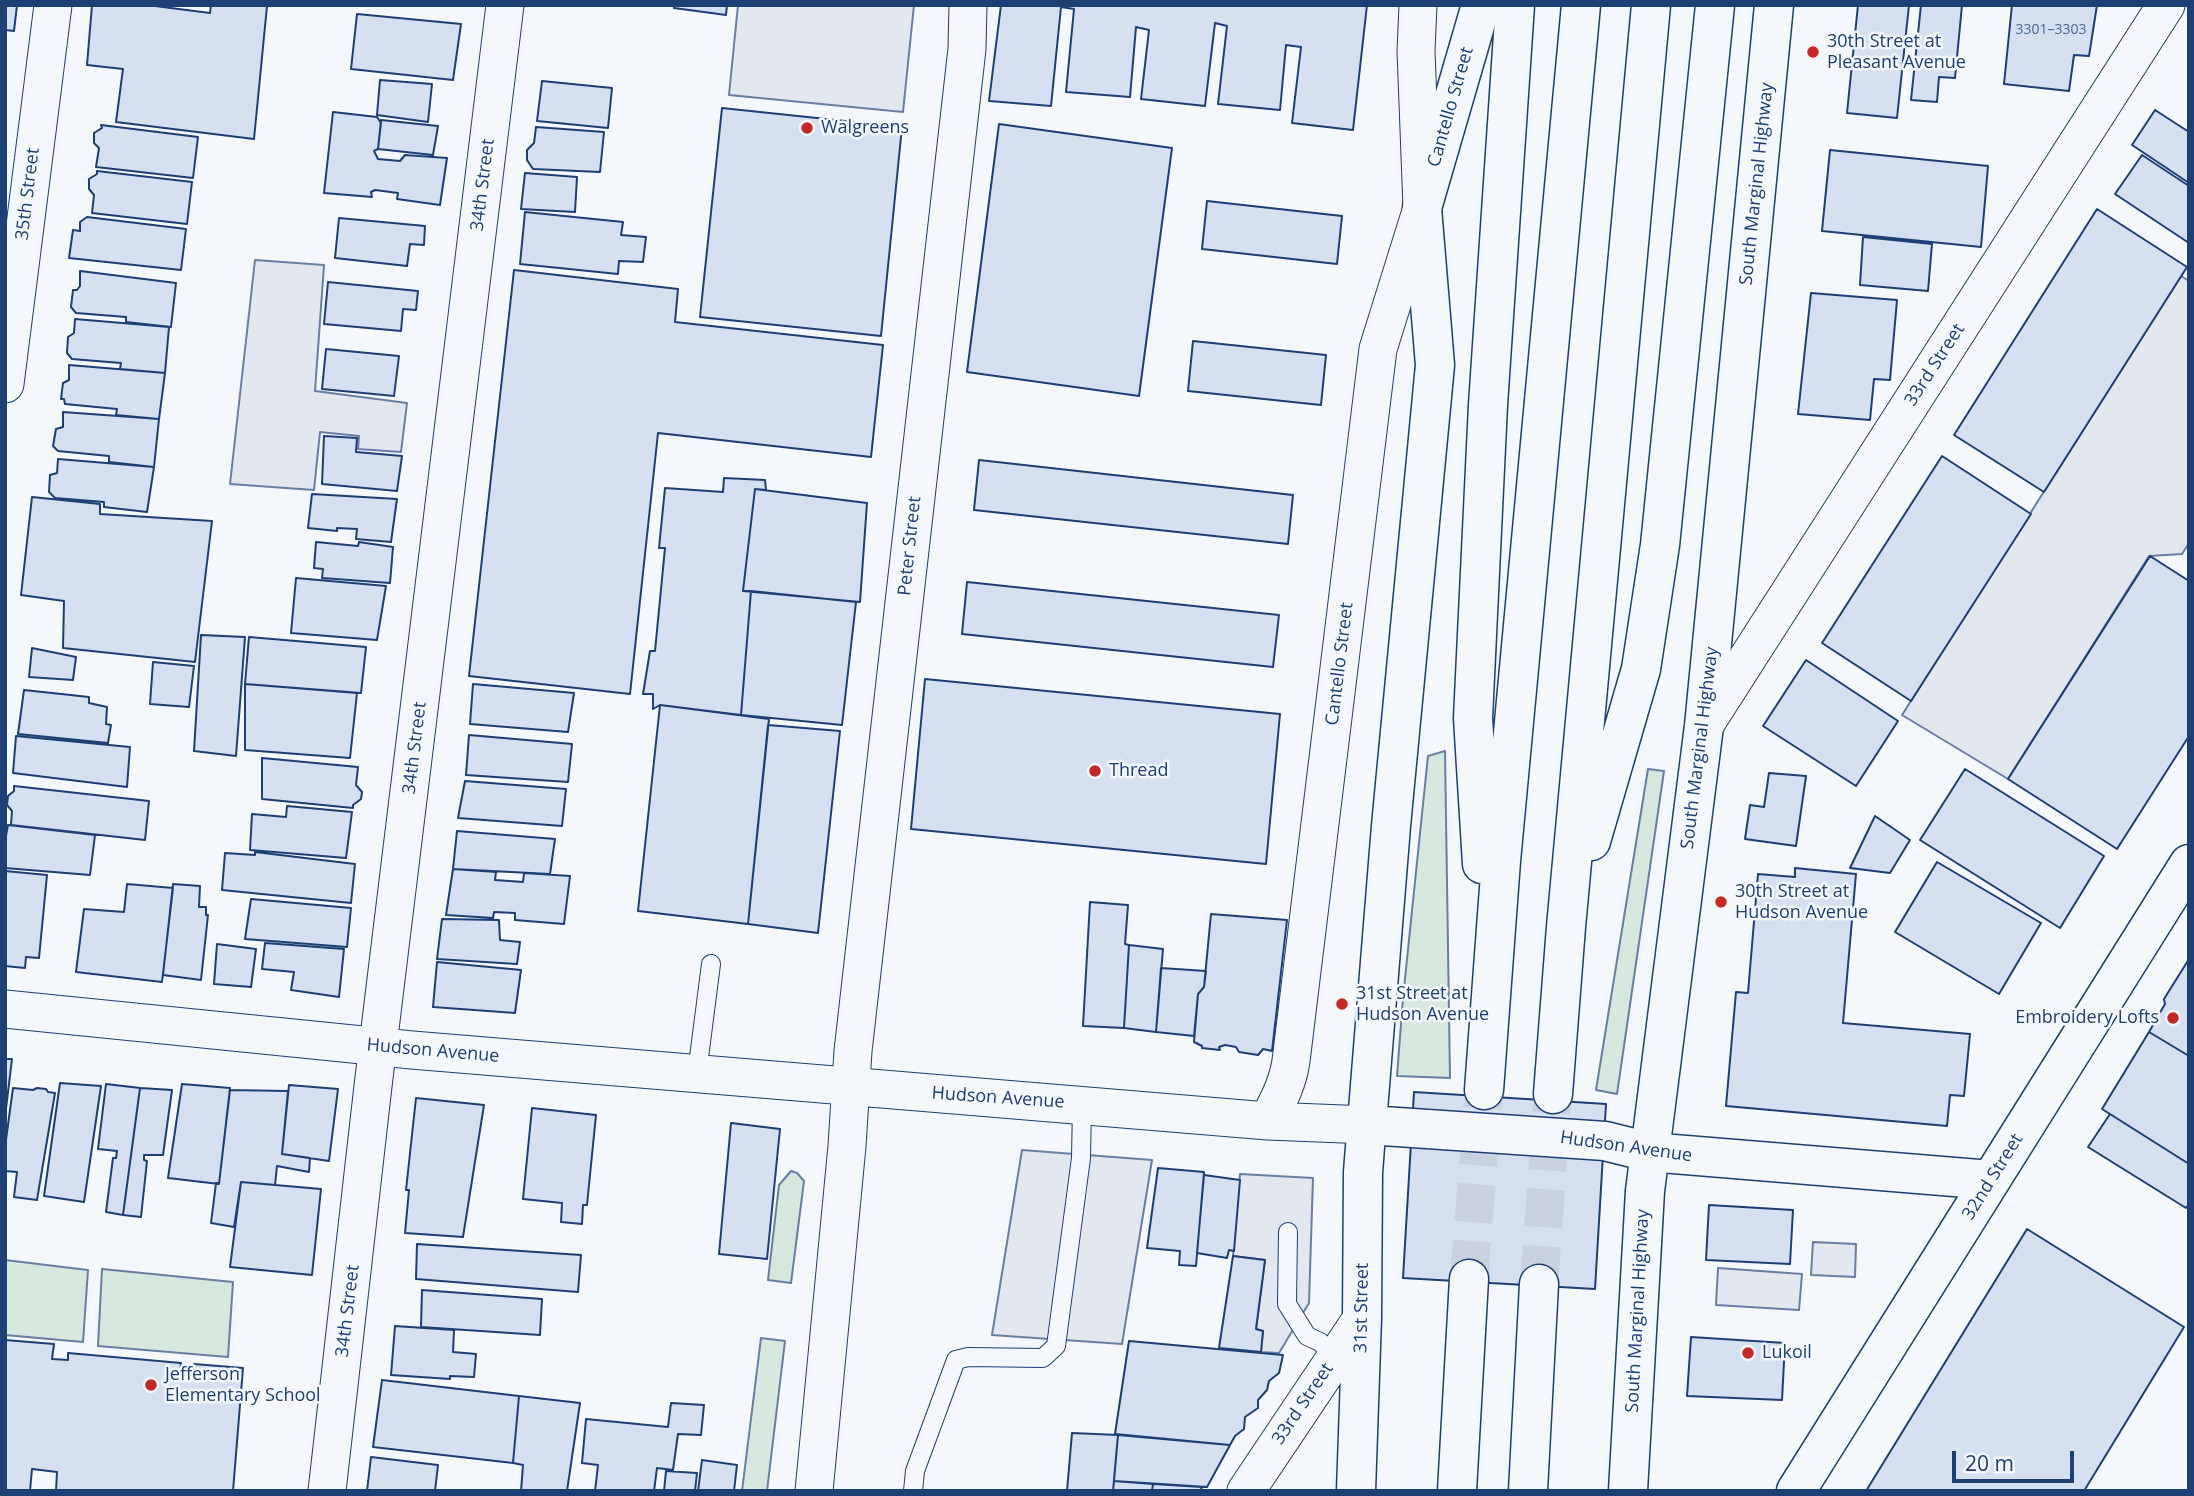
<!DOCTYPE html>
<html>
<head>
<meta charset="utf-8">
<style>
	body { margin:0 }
	#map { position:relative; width:2194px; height:1496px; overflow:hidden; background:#f4f7fb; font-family:"Open Sans",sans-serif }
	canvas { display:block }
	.frame { position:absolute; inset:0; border:7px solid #1d3f73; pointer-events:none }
	.scale { position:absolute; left:1952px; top:1451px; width:122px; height:32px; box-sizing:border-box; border:4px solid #1d3f73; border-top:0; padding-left:9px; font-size:21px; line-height:24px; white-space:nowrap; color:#1d3f73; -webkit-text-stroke:5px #f4f7fb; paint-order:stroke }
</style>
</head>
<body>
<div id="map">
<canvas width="2194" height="1496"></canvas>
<div class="frame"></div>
<div class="scale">20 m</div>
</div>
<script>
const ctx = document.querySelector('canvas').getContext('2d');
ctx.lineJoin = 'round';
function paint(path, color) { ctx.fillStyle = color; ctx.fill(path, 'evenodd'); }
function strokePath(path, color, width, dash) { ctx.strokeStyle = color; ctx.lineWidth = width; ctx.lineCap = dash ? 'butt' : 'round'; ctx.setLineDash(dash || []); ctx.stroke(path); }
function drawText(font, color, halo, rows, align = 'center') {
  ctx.font = font + ' "Open Sans",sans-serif'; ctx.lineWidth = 5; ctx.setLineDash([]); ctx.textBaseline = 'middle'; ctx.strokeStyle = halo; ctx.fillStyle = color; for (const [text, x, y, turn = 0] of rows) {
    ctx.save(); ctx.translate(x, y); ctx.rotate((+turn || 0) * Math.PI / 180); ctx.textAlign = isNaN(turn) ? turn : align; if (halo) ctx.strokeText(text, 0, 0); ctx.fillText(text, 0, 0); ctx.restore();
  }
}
const green = new Path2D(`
	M 1445,751 L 1450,1078 L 1397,1076 L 1403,998 L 1428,756 Z
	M 1648,769 L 1664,771 L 1617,1094 L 1596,1090 Z
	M 791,1171 L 797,1173 L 804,1181 L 791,1283 L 768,1280 L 779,1185 Z
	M 5,1260 L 88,1270 L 83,1342 L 5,1335 Z
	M 102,1269 L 233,1282 L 228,1357 L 98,1346 Z
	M 761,1338 L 785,1341 L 767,1491 L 742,1491 Z`);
paint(green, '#d7e8df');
strokePath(green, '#687fa3', 2);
const parking = new Path2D(`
	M 738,5 L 914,5 L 903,112 L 729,95 Z
	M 255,260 L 324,265 L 315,391 L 407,403 L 401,452 L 358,449 L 359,436 L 320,432 L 314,490 L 230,484 Z
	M 2181,276 L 2189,281 L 2189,543 L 2182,554 L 2149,556 L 2008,779 L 1902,715 Z
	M 1022,1150 L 1152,1160 L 1122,1344 L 992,1335 Z
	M 1240,1174 L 1313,1178 L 1309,1303 L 1279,1353 L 1261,1352 L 1263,1331 L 1256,1329 L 1265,1260 L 1233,1256 Z
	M 1813,1242 L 1856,1244 L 1855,1277 L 1811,1275 Z
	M 1718,1268 L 1802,1274 L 1799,1310 L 1716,1305 Z`);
paint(parking, '#e3e8f0');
strokePath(parking, '#687fa3', 2);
const building = new Path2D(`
	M 5,5 L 17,5 L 14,31 L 5,30 Z
	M 92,5 L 147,5 L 210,13 L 211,5 L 267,6 L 254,139 L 116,122 L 123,69 L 87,65 Z
	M 674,5 L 727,5 L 726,15 L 674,8 Z
	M 1001,5 L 1367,5 L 1353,130 L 1292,123 L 1301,47 L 1286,45 L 1280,110 L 1218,104 L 1227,26 L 1215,23 L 1205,106 L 1141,99 L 1149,30 L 1136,27 L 1130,97 L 1066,92 L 1074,9 L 1061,7 L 1051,106 L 989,101 Z
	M 1858,5 L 1909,5 L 1897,118 L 1847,113 Z
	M 1921,5 L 1962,5 L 1955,78 L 1939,77 L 1937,102 L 1911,100 Z
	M 2012,5 L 2097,5 L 2089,56 L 2074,55 L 2069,91 L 2004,84 Z
	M 357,14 L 461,24 L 453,80 L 351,69 Z
	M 380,80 L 432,84 L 428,122 L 377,115 Z
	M 542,81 L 612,88 L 608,128 L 537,121 Z
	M 722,108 L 902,127 L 881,336 L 700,317 Z
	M 2155,110 L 2189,132 L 2189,183 L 2132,145 Z
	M 333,112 L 377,117 L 381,123 L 378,149 L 374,151 L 378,159 L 400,161 L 405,155 L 447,158 L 440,205 L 397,199 L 398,193 L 375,190 L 371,192 L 372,197 L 324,193 Z
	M 381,120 L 438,126 L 433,155 L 378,149 Z
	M 999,124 L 1172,148 L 1139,396 L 967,372 Z
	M 101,125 L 198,137 L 193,178 L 96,167 L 99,148 L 94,143 L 94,133 L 102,128 Z
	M 536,127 L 604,132 L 600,172 L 533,169 L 527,160 L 527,150 L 534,143 Z
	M 1830,150 L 1988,166 L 1981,247 L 1822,231 Z
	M 2142,155 L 2189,186 L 2189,243 L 2115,194 Z
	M 97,171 L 192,182 L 187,224 L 92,213 L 94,195 L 89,189 L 89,179 L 97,174 Z
	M 525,173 L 577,177 L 575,212 L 521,209 Z
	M 1207,201 L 1342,216 L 1337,264 L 1202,249 Z
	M 2097,209 L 2187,267 L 2044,492 L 1954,435 Z
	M 525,212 L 623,222 L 621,235 L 646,237 L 643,262 L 619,261 L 618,274 L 520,264 Z
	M 87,217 L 186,229 L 181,270 L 69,258 L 73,230 L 80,231 L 80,222 Z
	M 339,218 L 425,226 L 424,245 L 410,244 L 407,266 L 335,258 Z
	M 1863,237 L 1932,244 L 1928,291 L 1860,285 Z
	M 514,270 L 678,289 L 675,322 L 883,345 L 871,457 L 658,433 L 630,694 L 469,676 Z
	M 80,271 L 176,283 L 171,327 L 126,322 L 126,317 L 76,313 L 71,307 L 73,290 L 77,290 L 80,286 Z
	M 328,282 L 418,291 L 416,310 L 403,309 L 401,331 L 324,324 Z
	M 1811,293 L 1897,300 L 1890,380 L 1874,379 L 1870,420 L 1798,414 Z
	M 75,319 L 169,327 L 165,373 L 120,369 L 121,363 L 72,359 L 67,353 L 68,337 L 74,333 Z
	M 1193,341 L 1326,355 L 1321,405 L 1188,391 Z
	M 326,349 L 399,356 L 394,396 L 322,389 Z
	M 69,365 L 165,373 L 159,419 L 116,415 L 117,409 L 65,404 L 64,399 L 61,399 L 63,383 L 69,380 Z
	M 63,412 L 159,419 L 154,467 L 109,462 L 109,456 L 58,451 L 53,446 L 56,429 L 63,427 Z
	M 324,436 L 357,438 L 356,452 L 402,456 L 397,491 L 322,484 Z
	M 1942,456 L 2031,514 L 1911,701 L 1822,643 Z
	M 58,459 L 154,467 L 147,512 L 104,507 L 104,502 L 55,498 L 49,492 L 50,475 L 57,473 Z
	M 979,460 L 1293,495 L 1288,544 L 974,510 Z
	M 724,478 L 765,480 L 766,490 L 755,489 L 743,591 L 751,591 L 741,715 L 660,705 L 653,709 L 653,694 L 643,694 L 650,651 L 655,651 L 665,548 L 659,548 L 665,488 L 723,492 Z
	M 755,489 L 867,503 L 860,602 L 743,591 Z
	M 312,494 L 397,499 L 391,542 L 356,539 L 357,529 L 337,528 L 337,531 L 308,528 Z
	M 32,497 L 100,504 L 100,514 L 212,521 L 195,662 L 63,648 L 64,601 L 21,595 Z
	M 316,542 L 358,546 L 359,542 L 393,547 L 390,583 L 322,578 L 323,569 L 314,568 Z
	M 2150,556 L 2189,581 L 2189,736 L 2117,849 L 2008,779 Z
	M 296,578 L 386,586 L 377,640 L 291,633 Z
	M 967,582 L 1279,615 L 1273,667 L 962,634 Z
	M 751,591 L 856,602 L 842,725 L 741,715 Z
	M 201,635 L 245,637 L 236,756 L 194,751 Z
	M 249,637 L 366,647 L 361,693 L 245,684 Z
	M 32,648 L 76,657 L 73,680 L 29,677 Z
	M 1806,660 L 1898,721 L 1856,786 L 1763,726 Z
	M 153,662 L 194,666 L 189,707 L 150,704 Z
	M 925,679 L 1280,714 L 1266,864 L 911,829 Z
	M 245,684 L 357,693 L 350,758 L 245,750 Z
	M 473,684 L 574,693 L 568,732 L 470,724 Z
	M 24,690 L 89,697 L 89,703 L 107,707 L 106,724 L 111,725 L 108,743 L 18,734 Z
	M 660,705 L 769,719 L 748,924 L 638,911 Z
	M 768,725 L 840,731 L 818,933 L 748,924 Z
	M 469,735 L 572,744 L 568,782 L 466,775 Z
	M 16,736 L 130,747 L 127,787 L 13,773 Z
	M 262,758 L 358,767 L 356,785 L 362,792 L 361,799 L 353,805 L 353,808 L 262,799 Z
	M 1965,769 L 2104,856 L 2060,928 L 1920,840 Z
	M 1769,773 L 1806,776 L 1796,846 L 1745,839 L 1750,805 L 1764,807 Z
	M 465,781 L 566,789 L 562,826 L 458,818 Z
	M 14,786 L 149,801 L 145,840 L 11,825 L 12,811 L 7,805 L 8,796 L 14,791 Z
	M 287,806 L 352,812 L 346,858 L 250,850 L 252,814 L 286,817 Z
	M 1875,816 L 1910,840 L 1890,873 L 1850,868 Z
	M 8,825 L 95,835 L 90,875 L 5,868 L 5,841 Z
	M 457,831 L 555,839 L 550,874 L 453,869 Z
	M 255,852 L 355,864 L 351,903 L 222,890 L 225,853 L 255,855 Z
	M 1937,862 L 2041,923 L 1999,994 L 1895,932 Z
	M 1795,868 L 1856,874 L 1843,1023 L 1970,1034 L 1964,1096 L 1950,1095 L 1947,1126 L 1726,1106 L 1736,992 L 1748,993 L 1758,874 L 1795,877 Z
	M 453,869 L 496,872 L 495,880 L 523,882 L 524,873 L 570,876 L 564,924 L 515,920 L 515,913 L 494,912 L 493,918 L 446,915 Z
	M 5,871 L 47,875 L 39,958 L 26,957 L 25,968 L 5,966 Z
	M 127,884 L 173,888 L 162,982 L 76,972 L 84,909 L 124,912 Z
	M 173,884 L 200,886 L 199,907 L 206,907 L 206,915 L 208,915 L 201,980 L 163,975 Z
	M 251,899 L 351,908 L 347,947 L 245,939 Z
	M 1090,902 L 1128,905 L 1125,944 L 1129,945 L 1124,1028 L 1083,1026 Z
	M 1211,914 L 1287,920 L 1272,1051 L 1263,1049 L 1258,1055 L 1239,1052 L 1236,1047 L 1225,1045 L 1219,1047 L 1220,1050 L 1202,1048 L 1202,1046 L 1194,1042 L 1198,994 L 1204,987 Z
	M 442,919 L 499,920 L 500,940 L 520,942 L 517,964 L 437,959 Z
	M 265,943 L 344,949 L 339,997 L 291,990 L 294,972 L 262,969 Z
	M 217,944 L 256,949 L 251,987 L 214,984 Z
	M 1129,945 L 1163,949 L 1156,1032 L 1124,1028 Z
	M 2189,959 L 2189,1056 L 2149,1032 L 2165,1004 L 2164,999 Z
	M 437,962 L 521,970 L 515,1013 L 433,1007 Z
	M 1161,968 L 1206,971 L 1204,987 L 1198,994 L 1194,1036 L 1156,1032 Z
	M 2149,1032 L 2189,1056 L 2189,1164 L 2102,1109 Z
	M 5,1059 L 12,1059 L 5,1117 Z
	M 60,1083 L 101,1086 L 84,1202 L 44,1196 Z
	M 106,1084 L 140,1088 L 123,1215 L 106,1212 L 113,1158 L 116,1158 L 117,1151 L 98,1149 Z
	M 182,1084 L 230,1088 L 219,1184 L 168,1178 Z
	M 289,1085 L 338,1089 L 329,1161 L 282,1154 Z
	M 13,1088 L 33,1090 L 37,1088 L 46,1089 L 48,1092 L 55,1093 L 37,1200 L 14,1197 L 17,1172 L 5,1171 L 5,1147 Z
	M 140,1088 L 172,1090 L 163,1155 L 144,1155 L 144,1160 L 147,1161 L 141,1217 L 123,1215 Z
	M 230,1090 L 288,1091 L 282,1154 L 310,1158 L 309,1172 L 277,1166 L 275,1185 L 241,1182 L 234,1227 L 211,1223 L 216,1183 L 219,1184 Z
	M 1414,1092 L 1606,1104 L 1595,1289 L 1403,1278 Z
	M 416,1098 L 484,1105 L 463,1237 L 405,1233 L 409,1190 L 406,1190 Z
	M 532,1108 L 596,1115 L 587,1205 L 583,1205 L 582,1224 L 561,1222 L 562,1203 L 523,1199 Z
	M 2110,1114 L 2189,1164 L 2189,1204 L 2186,1208 L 2088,1147 Z
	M 731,1123 L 780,1129 L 767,1259 L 719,1254 Z
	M 1158,1168 L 1204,1172 L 1196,1266 L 1179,1265 L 1180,1251 L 1147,1248 Z
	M 1204,1175 L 1240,1180 L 1234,1251 L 1229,1250 L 1227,1258 L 1197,1253 Z
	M 241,1182 L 321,1189 L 312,1275 L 230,1267 Z
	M 1709,1205 L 1793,1210 L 1790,1264 L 1706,1260 Z
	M 2027,1229 L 2184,1327 L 2084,1491 L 1866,1491 Z
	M 417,1244 L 581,1255 L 578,1292 L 416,1279 Z
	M 1233,1256 L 1265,1260 L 1256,1329 L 1263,1331 L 1261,1352 L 1219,1348 Z
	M 422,1290 L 542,1299 L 540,1335 L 421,1327 Z
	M 395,1326 L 454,1330 L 453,1352 L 476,1354 L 474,1377 L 450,1376 L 450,1379 L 391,1375 Z
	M 1691,1337 L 1785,1343 L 1782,1400 L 1687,1396 Z
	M 5,1340 L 54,1344 L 52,1359 L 68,1360 L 68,1353 L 181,1363 L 180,1374 L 193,1376 L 194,1364 L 243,1368 L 233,1491 L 56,1491 L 57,1472 L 32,1469 L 30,1491 L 5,1491 Z
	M 1129,1341 L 1283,1355 L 1279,1373 L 1269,1381 L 1267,1390 L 1258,1400 L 1258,1408 L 1245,1417 L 1244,1429 L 1235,1436 L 1230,1445 L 1115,1434 Z
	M 382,1380 L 519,1396 L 513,1463 L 373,1447 Z
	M 519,1396 L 580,1403 L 567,1491 L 521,1491 L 523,1465 L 513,1463 Z
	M 671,1403 L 704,1405 L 701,1435 L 678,1434 L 673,1470 L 657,1468 L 654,1491 L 595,1491 L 598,1465 L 582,1463 L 586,1419 L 668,1427 Z
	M 1072,1433 L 1118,1435 L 1113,1491 L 1067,1491 Z
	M 1118,1435 L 1230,1445 L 1207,1487 L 1114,1481 Z
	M 371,1457 L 438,1465 L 435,1491 L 367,1491 Z
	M 702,1460 L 737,1465 L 734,1491 L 698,1491 Z
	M 666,1471 L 697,1473 L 695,1491 L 664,1491 Z
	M 1114,1481 L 1153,1484 L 1152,1491 L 1113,1491 Z
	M 1153,1484 L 1202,1487 L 1200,1491 L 1152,1491 Z`);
paint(building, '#d5e0f0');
strokePath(building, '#1d3f73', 2);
strokePath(new Path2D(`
	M 1469,1279 L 1484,1090
	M 1539,1284 L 1553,1094`), '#c9d2e0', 38, [38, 19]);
const lane = new Path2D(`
	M 697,1073 L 711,964
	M 1288,1232 L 1287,1304 L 1307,1336 L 1320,1342 L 1335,1357
	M 913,1491 L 915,1471 L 956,1360 L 968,1357 L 1043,1358 L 1056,1346 L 1081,1158 L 1082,1104`);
const street = new Path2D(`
	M 5,384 L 53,5
	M 1704,726 L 2166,5
	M 5,1009 L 412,1050 L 1268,1121 L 1368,1125
	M 1268,1121 C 1278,1101 1288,1083 1291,1061 L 1378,349 L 1422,208 L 1416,51 L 1418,5
	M 327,1491 L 373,1086 L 505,5
	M 814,1491 L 847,1146 L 853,1051 L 967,49 L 968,5
	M 1246,1491 L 1362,1318`);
const secondary = new Path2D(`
	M 1368,1125 L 1605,1141 L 1649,1152 L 1991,1180
	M 1356,1491 L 1362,1318 L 1363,1172 L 1391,826 L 1435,365 L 1422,208 L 1481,5
	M 1628,1491 L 1645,1191 L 1704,726 L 1774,5
	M 1796,1491 L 2189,864`);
const highway = new Path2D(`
	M 1591,841 L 1641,669 L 1660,545 L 1715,5
	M 1482,864 L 1473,718 L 1488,405 L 1515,5
	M 1484,1090 L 1501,861 L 1581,5
	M 1553,1094 L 1566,927 L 1651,5
	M 1457,1491 L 1469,1279
	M 1528,1491 L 1539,1284`);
strokePath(lane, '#1d3f73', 20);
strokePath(street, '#1d3f73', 39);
strokePath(secondary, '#1d3f73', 41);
strokePath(highway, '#1d3f73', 41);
strokePath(lane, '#f4f7fb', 18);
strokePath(street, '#f4f7fb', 37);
strokePath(secondary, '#f4f7fb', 38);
strokePath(highway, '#f4f7fb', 38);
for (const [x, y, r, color] of [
	[1813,52,7,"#c62828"],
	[807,128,7,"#c62828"],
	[1095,771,7,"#c62828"],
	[1721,902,7,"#c62828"],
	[1342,1004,7,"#c62828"],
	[2173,1018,7,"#c62828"],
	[1748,1353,7,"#c62828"],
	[151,1385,7,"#c62828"]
]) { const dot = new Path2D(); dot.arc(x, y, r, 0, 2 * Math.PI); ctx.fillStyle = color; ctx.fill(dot); strokePath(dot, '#f4f7fb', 2.5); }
drawText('14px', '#4b6792', null, [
	["3301–3303",2051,30]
]);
drawText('18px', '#1d3f73', '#f4f7fb', [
	["30th Street at",1827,42],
	["Pleasant Avenue",1827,63],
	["Walgreens",821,128],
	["Thread",1109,771],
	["30th Street at",1735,892],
	["Hudson Avenue",1735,913],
	["31st Street at",1356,994],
	["Hudson Avenue",1356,1015],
	["Embroidery Lofts",2159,1018,"right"],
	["Lukoil",1762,1353],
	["Jefferson",165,1375],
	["Elementary School",165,1396]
], 'left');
drawText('18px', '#1d3f73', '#f4f7fb', [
	["Cantello Street",1451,107,-74],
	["South Marginal Highway",1757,184,-84],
	["34th Street",483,185,-83],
	["35th Street",28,194,-83],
	["33rd Street",1935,365,-57],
	["Peter Street",910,546,-84],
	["Cantello Street",1340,664,-83],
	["34th Street",415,748,-83],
	["South Marginal Highway",1700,748,-83],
	["Hudson Avenue",433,1051,5],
	["Hudson Avenue",998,1098,4],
	["Hudson Avenue",1626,1147,8],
	["32nd Street",1993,1177,-58],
	["31st Street",1362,1308,-89],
	["34th Street",348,1311,-83],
	["South Marginal Highway",1638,1311,-87],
	["33rd Street",1303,1404,-56]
]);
</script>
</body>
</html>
